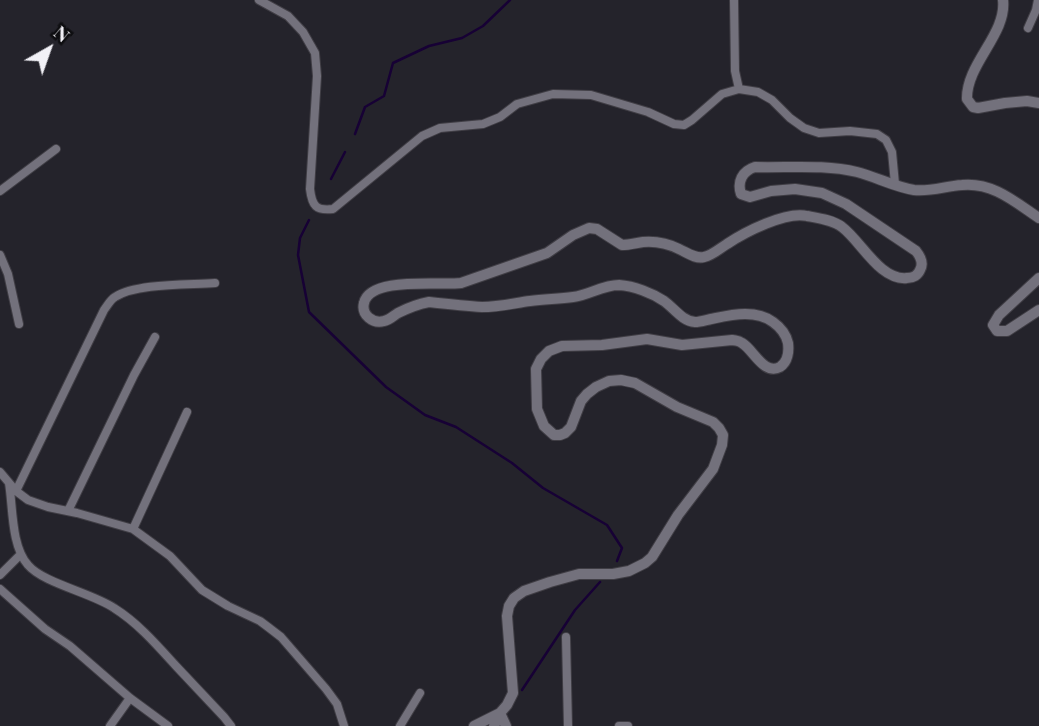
<!DOCTYPE html>
<html>
<head>
<meta charset="utf-8">
<style>
	body { margin:0 }
	#map { position:relative; width:1039px; height:726px; overflow:hidden; background:#24232b; font-family:"Playfair Display",serif }
	canvas { display:block }
	.north { position:absolute; left:14px; top:14px; width:70px; height:70px; -webkit-text-stroke:5px #0d0d10; paint-order:stroke; rotate:40deg; font-size:19px; font-weight:700; line-height:28px; text-align:center; color:#f2f1f7 }
	.north::after { content:''; display:block; margin:auto; width:24px; height:32px; background:#f2f1f7; clip-path:polygon(50% 0,100% 100%,50% 72%,0 100%) }
</style>
</head>
<body>
<div id="map">
<canvas width="1039" height="726"></canvas>
<div class="north">N</div>
</div>
<script>
const ctx = document.querySelector('canvas').getContext('2d');
ctx.lineJoin = 'round';
function strokePath(path, color, width, dash) { ctx.strokeStyle = color; ctx.lineWidth = width; ctx.lineCap = dash ? 'butt' : 'round'; ctx.setLineDash(dash || []); ctx.stroke(path); }
strokePath(new Path2D(`
	M 355,134 L 365,107 L 384,96 L 393,63 L 429,46 L 462,38 L 483,26 L 510,0
	M 331,179 L 345,152
	M 309,220 L 300,238 L 298,255 L 309,312 L 386,387 L 425,415 L 456,427 L 512,463 L 543,488 L 607,525 L 622,548 L 617,561
	M 522,690 L 575,610 L 600,582`), '#170135', 2.5);
const minor = new Path2D(`
	M 259,0 L 288,16 L 303,32 L 315,53 L 317,76 L 310,189 C 312,206 316,211 333,209 L 422,136 L 440,128 L 483,124 L 500,117 L 517,104 L 553,94 L 591,95 L 648,112 L 674,124 L 684,125 L 692,120 L 722,94 L 739,89 L 758,92 L 772,100 L 790,118 L 804,128 L 819,133 L 850,131 L 877,134 L 886,140 L 892,152 L 895,184
	M 734,0 L 735,71 L 739,89
	M 1028,28 L 1036,10 L 1038,0
	M 0,191 L 56,149
	M 0,255 L 8,274 L 19,324
	M 0,472 L 16,491 L 28,500 L 48,507 L 77,513 L 133,529 L 170,556 L 202,590 L 228,606 L 260,621 L 268,627 L 281,637 L 326,689 L 337,704 L 344,726
	M 9,483 C 13,507 11,546 28,565 C 43,583 92,593 114,608 C 138,623 157,645 176,666 C 192,683 208,700 224,717 L 231,726
	M 16,491 L 104,310 C 108,305 110,300 115,297 C 136,283 189,285 215,283
	M 68,511 L 134,375 L 155,337
	M 133,529 L 187,412
	M 0,575 L 21,554
	M 0,589 L 45,629 L 70,646 L 130,698 L 168,726
	M 566,637 L 568,726
	M 110,726 L 130,698
	M 400,726 L 420,693
	M 619,726 L 628,726`);
const tertiary = new Path2D(`
	M 1003,0 C 1007,34 966,64 967,99 L 973,107 L 978,108 L 1005,103 L 1027,101 L 1039,103
	M 1039,278 L 999,315 L 993,325 L 997,331 L 1007,331 L 1039,310
	M 500,713 L 506,726
	M 474,726 L 500,713 L 507,705 L 513,693 L 507,616 L 509,606 L 514,598 L 524,591 L 550,582 L 579,574 L 613,574 L 629,571 L 645,563 L 652,557 L 678,515 L 713,469 L 722,445 L 723,435 L 719,428 L 713,422 L 677,407 L 635,383 L 621,380 L 609,381 L 596,387 L 587,394 L 581,401 L 571,427 L 565,433 L 560,435 L 554,435 L 544,426 L 537,409 L 536,369 L 541,359 L 549,351 L 562,346 L 602,345 L 647,339 L 682,345 L 732,340 C 737,341 738,340 742,343 C 753,349 764,376 780,367 C 788,362 789,351 788,343 C 786,334 780,327 773,322 C 755,309 731,315 711,319 C 706,320 700,322 695,322 C 682,321 674,308 664,301 C 652,293 634,286 619,285 C 603,285 589,295 573,297 C 559,299 545,299 530,301 C 515,303 498,307 482,307 C 465,306 447,304 429,302 C 418,304 408,308 398,313 C 393,316 390,320 384,321 C 373,324 361,315 364,303 C 370,276 440,286 461,283 L 547,253 L 573,235 L 589,228 L 597,229 L 622,245 C 629,245 636,243 643,242 C 655,241 669,244 679,249 C 688,253 695,259 704,257 C 713,255 720,248 727,244 C 745,232 786,211 807,216 C 818,218 833,220 842,227 C 861,241 880,281 907,278 C 913,278 918,275 920,270 C 924,263 920,256 916,251 L 846,204 L 822,193 L 795,189 L 771,191 L 750,197 L 741,194 C 737,182 742,171 755,167 C 788,168 824,164 857,172 C 876,177 895,187 914,190 C 930,192 946,186 962,185 C 993,182 1015,202 1039,218
	M 494,726 L 500,713`);
strokePath(minor, '#403e45', 10);
strokePath(tertiary, '#403e45', 12);
strokePath(minor, '#73717c', 8);
strokePath(tertiary, '#73717c', 10);
</script>
</body>
</html>
